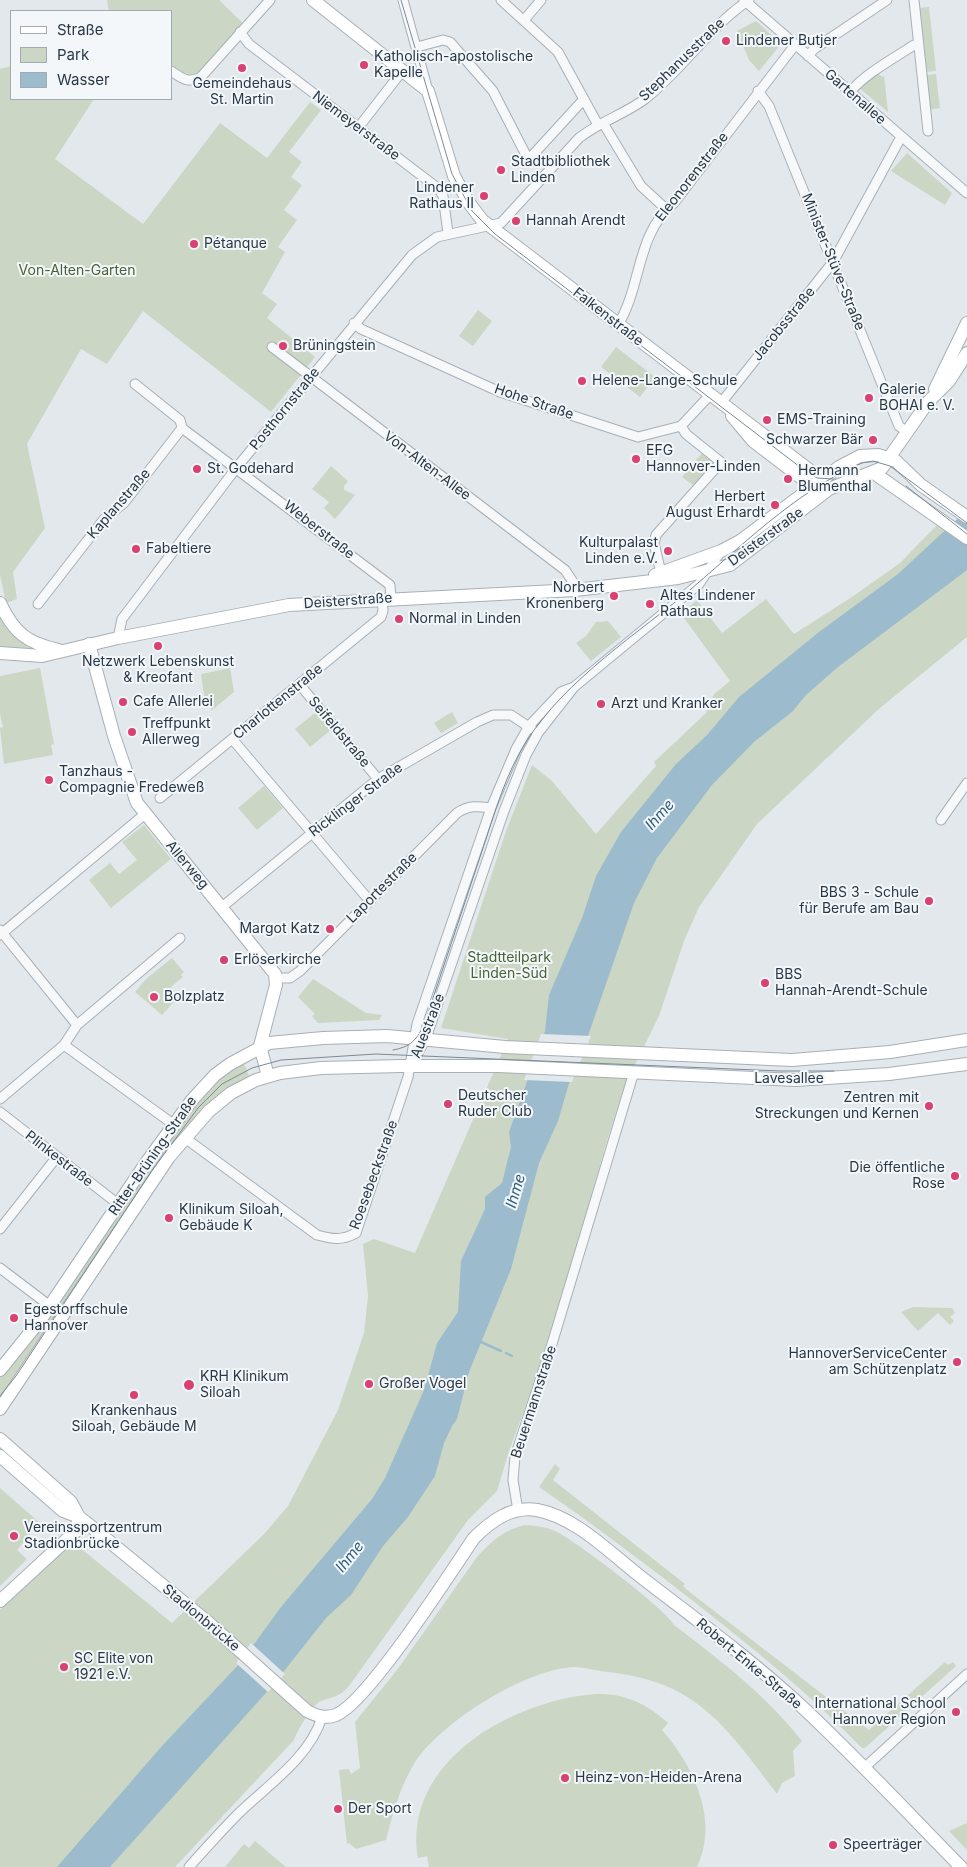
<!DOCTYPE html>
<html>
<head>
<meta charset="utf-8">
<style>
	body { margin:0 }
	#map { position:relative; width:967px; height:1867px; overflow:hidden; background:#e3e8ec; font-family:Inter,sans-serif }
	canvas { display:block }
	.legend { position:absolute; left:10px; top:10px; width:162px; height:90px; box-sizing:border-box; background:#f3f7f9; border:1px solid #a2abb1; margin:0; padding:6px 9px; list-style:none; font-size:15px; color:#293846 }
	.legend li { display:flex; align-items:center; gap:10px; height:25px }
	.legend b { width:25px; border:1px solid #a2abb1 }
</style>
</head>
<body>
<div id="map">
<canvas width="967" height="1867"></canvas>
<ul class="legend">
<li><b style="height:6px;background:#fff"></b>Straße</li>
<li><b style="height:14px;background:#cbd7c4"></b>Park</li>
<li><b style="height:14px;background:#9cbcce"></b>Wasser</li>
</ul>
</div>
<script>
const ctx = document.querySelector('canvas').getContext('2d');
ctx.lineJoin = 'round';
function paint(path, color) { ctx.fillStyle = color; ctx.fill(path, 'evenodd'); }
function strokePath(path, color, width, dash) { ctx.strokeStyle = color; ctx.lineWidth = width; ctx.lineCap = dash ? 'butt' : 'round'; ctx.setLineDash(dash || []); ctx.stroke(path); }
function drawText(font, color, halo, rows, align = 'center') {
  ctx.font = font + ' Inter,sans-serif'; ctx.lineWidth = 4; ctx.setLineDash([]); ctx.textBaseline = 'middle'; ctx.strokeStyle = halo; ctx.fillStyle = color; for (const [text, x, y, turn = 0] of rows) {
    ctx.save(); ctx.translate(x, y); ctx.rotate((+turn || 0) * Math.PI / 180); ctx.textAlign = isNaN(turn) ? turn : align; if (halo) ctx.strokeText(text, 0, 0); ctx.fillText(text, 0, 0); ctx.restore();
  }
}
paint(new Path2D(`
	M 107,0 L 219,0 L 243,23 L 198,74 C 186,75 180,72 171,64 L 171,11 L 109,11 Z
	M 929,7 L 936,71 L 925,72 L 918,8 Z
	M 756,21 L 781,44 L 759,71 L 749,60 L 737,31 Z
	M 11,66 L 11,99 L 94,99 L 55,159 L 143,224 L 220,123 L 267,158 L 310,102 L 321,110 L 289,152 L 302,162 L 291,177 L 302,185 L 284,210 L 297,220 L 278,247 L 285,252 L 262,293 L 277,304 L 267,318 L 315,357 L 271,412 L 143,311 L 107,364 L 81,349 L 27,444 L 45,528 L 13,572 L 17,599 L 6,603 L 0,575 L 0,69 Z
	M 878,73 L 882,77 L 884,76 L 888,112 L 858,87 Z
	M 936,74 L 940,108 L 929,110 L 925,75 Z
	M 907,153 L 952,193 L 945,205 L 891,171 Z
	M 478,310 L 492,321 L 473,346 L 459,336 Z
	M 616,347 L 655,377 L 640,397 L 601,367 Z
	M 702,453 L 713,462 L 694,486 L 682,477 Z
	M 331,466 L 348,481 L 344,486 L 344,490 L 355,495 L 335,519 L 324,508 L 329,502 L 312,489 Z
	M 937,525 L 967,548 L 967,637 L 880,708 L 757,824 L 699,907 L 684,941 L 659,1016 L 624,1087 L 606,1144 L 551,1340 L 509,1451 L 497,1491 L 468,1520 L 349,1686 C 338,1698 334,1696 321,1701 C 312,1705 297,1731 294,1740 L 175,1867 L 0,1867 L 0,1610 L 73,1542 L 172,1623 L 265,1533 L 288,1506 L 338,1410 L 364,1333 L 368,1296 L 363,1244 L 374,1239 L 415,1253 L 508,1039 L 441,1028 L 506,831 L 532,765 L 552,781 L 596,834 L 656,766 L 654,762 L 706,713 L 714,694 L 730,681 L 681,614 L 697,600 L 722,633 L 766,599 L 794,634 L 852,597 L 900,563 Z
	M 0,618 L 1,618 L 40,649 L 0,648 Z
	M 608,621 L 621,637 L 591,661 L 576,643 L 586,636 L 596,622 Z
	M 40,668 L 54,744 L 51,745 L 53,755 L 4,764 L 0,728 L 3,727 L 0,714 L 0,676 Z
	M 230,668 L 234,692 L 212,710 L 205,702 L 201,674 Z
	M 316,712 L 331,730 L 310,747 L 295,729 Z
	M 452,712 L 458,723 L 441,733 L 434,723 Z
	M 264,786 L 283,808 L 257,830 L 238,808 Z
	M 144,825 L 171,859 L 111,908 L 89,880 L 110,863 L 119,874 L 137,860 L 122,842 Z
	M 172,958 L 184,972 L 181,975 L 183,977 L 171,987 L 178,997 L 162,1015 L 135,992 L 146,979 Z
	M 313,979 L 366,1013 L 382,1015 L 379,1020 L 318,1023 L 312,1016 L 315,1014 L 298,997 Z
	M 243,1061 L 249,1076 L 216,1097 L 192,1121 L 0,1404 L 0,1378 L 34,1337 L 146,1169 L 211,1085 Z
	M 913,1307 L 952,1308 L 955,1313 L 950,1317 L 954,1321 L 950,1325 L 938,1313 L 918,1331 L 901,1312 Z
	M 555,1464 L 560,1469 L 553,1480 L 685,1584 L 683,1586 L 687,1590 L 869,1730 L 945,1662 L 948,1665 L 953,1662 L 956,1666 L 865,1748 L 862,1748 C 808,1692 749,1645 688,1597 C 639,1559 590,1522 539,1487 Z
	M 0,1488 L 40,1523 L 17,1550 L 27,1559 L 0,1586 Z
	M 525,1525 C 538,1526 548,1527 559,1533 C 578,1543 667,1610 674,1625 C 720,1660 766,1695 802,1741 L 793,1751 L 795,1776 L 782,1783 L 777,1794 C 750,1759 723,1718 684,1695 C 657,1679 631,1675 601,1671 C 593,1670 583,1667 575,1667 C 525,1669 443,1721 415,1762 C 400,1787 393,1812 386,1840 L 356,1849 L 349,1843 L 347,1844 L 339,1770 L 349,1769 L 351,1774 L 360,1768 L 355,1722 L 397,1670 L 477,1557 C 491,1541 504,1530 525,1525 Z
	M 596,1694 C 625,1693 647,1704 668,1723 L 662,1730 C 693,1765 720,1821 697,1867 L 429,1867 L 427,1856 L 418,1858 C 402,1761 513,1700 596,1694 Z
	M 967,1823 L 967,1850 L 949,1831 Z
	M 255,1841 L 286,1867 L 225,1867 L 244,1844 L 249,1848 Z`), '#cbd7c4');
paint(new Path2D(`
	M 967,510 L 967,570 L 838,667 L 806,695 L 793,711 L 754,742 L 712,785 L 657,858 L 634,903 L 588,1036 L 575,1063 L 558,1121 L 539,1163 L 511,1269 L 469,1372 L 457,1419 L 452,1426 L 444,1443 L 435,1476 L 408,1517 L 383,1546 L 351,1595 L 326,1618 L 273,1685 L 110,1867 L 57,1867 L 162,1746 L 241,1662 L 281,1607 L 372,1499 L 385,1478 L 424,1390 L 437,1343 L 458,1312 L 461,1261 L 485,1209 L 485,1197 L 502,1183 L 511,1147 L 509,1132 L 545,1031 L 549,995 L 582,918 L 596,876 L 621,832 L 676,764 L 707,735 L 739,697 L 819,632 L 898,574 Z`), '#9cbcce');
paint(new Path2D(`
	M 541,1034 L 591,1036 L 572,1082 L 524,1080 Z
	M 251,1643 L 285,1674 L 268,1692 L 236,1663 Z`), '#e3e8ec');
strokePath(new Path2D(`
	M 481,1342 L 501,1351
	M 506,1353 L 512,1356`), '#9cbcce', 2.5);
const street = new Path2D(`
	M 403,0 L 428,91
	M 501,0 L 558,52 L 598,125
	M 744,0 L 967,193
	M 914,0 L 928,131
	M 525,19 L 541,0
	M 240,32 L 249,44 L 439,189 L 443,196 L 448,233
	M 417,47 L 443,40 L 450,42 L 493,91 L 527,157 L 530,158 L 584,99
	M 808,56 L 814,49 L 887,0
	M 171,71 C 181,78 189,84 201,77 L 270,0
	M 758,91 L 769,106 L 899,426 L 907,432
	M 850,92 C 866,73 893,59 914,45 L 918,45
	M 603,123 L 641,186 L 666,209
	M 358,128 L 403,70
	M 354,323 L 361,329 L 500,392 L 638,437 L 681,426 L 710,395
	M 618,325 C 642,286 636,233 674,203 L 795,45
	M 272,347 L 565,570 L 575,585 L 575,590
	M 135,384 L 180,420 L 182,428 L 390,585 L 391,598
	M 721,403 L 833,262 L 901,137
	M 661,573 L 654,543 L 656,535 L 721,462 L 686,434 L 681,426
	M 38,604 L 104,519 L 124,503 L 182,428
	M 118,638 L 122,619 L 237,467 L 412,255 L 437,237 L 501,223 L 579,138 C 599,122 625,114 645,99 C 683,69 709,27 749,0
	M 300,685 L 378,779
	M 233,740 L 369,900
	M 160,798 L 381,617 L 383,611 L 382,599
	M 941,820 L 967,783
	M 222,907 L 378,779 L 477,722 L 493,715 L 511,715 L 532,729
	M 0,930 L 77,1025
	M 0,935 L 145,814
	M 276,978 L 290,978 L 300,971 L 457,813 C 469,805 477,806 491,808
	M 64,1045 L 173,1124
	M 416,1057 L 426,1038 L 504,811 L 526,755 L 538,733 L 574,687 L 699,584 L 721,551
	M 0,1099 L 64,1045 L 77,1025 L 180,938
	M 0,1112 L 118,1204
	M 185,1138 L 317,1235 C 332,1239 342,1241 356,1233 L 408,1077 L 417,1024 L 491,808 L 516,749 L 529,726 L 561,692 L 574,687
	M 0,1229 L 56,1158
	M 0,1268 L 50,1306
	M 518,1511 L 513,1480 L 515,1457 L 552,1344 L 634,1072
	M 864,1768 L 967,1674
	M 189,1867 C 205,1849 222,1830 239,1813 C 268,1785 310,1757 322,1717`);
const secondary = new Path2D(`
	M 313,0 L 428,91 L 454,176 L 469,203 L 482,220 L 812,472 L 827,476
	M 935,389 L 967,323
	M 732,416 L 753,441 L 813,487 L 819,489
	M 874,473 L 967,538
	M 655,575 L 721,551 L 740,541 L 839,467 L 860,456 L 878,455 L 896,461 L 921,485 L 967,517
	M 0,603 C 14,633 27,643 59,650
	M 89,644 L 114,736 L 137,803 L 275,974 L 276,985 L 260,1046 L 268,1076
	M 0,653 L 42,656 L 118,638 L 289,605 L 575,590 L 678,578 L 730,565 L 829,489 L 882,468 L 928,402 L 949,381 L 967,353
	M 0,1370 L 41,1319 L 146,1163 L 192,1100 L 215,1075 L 230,1064 L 269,1043 L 323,1038 L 387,1036 L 505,1047 L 792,1060 L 890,1052 L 967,1040
	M 0,1409 L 169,1157 L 209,1111 L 231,1093 L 256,1080 L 280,1073 L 321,1068 L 401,1066 L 499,1066 L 796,1080 L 889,1074 L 967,1064
	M 0,1439 L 71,1502 L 79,1517
	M 0,1456 L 63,1511 L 79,1517 L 88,1524 L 210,1624 L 307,1711 C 317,1716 325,1719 336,1715 C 368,1702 450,1573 474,1538 C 491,1521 511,1506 537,1510 C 576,1517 611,1554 641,1577 C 694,1618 749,1658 798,1703 C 855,1756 907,1812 961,1867
	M 0,1601 L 76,1531 L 79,1517`);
strokePath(street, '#a7b0b7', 11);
strokePath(secondary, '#a7b0b7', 14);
strokePath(street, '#f6f8fa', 9);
strokePath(secondary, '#fff', 12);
strokePath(new Path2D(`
	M 401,0 L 452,174 L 472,211 L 495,234 L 800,467 L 817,478 L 833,479
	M 906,486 L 967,534
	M 393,1050 C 410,1047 416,1041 424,1025 C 442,970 461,915 479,860 C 491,825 501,787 519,754 C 554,689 627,641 684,595 C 740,548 794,492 862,463 L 873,461 L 890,466 L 967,523
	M 0,1396 L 16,1376 L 151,1172 L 198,1108 L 222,1084 L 252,1068 L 281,1060 L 376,1054 L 780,1071 L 834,1071`), '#7b8a97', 1);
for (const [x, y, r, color] of [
	[726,41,5,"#d84170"],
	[364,65,5,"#d84170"],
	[242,68,5,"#d84170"],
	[501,170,5,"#d84170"],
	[484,196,5,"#d84170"],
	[516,221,5,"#d84170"],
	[194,244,5,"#d84170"],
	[283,346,5,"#d84170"],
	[582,381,5,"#d84170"],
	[869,398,5,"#d84170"],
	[767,420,5,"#d84170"],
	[873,440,5,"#d84170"],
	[636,459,5,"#d84170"],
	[197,469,5,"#d84170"],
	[788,479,5,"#d84170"],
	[775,505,5,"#d84170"],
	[136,549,5,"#d84170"],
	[668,551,5,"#d84170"],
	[614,596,5,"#d84170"],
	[650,604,5,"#d84170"],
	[399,619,5,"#d84170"],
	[158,646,5,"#d84170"],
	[123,702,5,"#d84170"],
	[601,704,5,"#d84170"],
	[132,732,5,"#d84170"],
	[49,780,5,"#d84170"],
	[929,901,5,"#d84170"],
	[330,929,5,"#d84170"],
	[224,960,5,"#d84170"],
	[765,983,5,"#d84170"],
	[154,997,5,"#d84170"],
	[448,1104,5,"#d84170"],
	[929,1106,5,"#d84170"],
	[955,1176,5,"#d84170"],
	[169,1218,5,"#d84170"],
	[14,1318,5,"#d84170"],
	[957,1362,5,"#d84170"],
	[369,1384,5,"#d84170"],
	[189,1385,6,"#d84170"],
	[134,1395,5,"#d84170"],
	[14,1536,5,"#d84170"],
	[64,1667,5,"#d84170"],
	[956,1712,5,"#d84170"],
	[565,1778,5,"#d84170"],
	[338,1809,5,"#d84170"],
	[833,1845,5,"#d84170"]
]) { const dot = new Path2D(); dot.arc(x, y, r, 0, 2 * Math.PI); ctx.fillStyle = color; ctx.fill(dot); strokePath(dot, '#f3f7f9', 2); }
drawText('14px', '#293846', '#f3f7f9', [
	["Lindener Butjer",736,41],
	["Katholisch-apostolische",374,57],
	["Kapelle",374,73],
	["Gemeindehaus",242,84,"center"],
	["St. Martin",242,100,"center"],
	["Stadtbibliothek",511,162],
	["Linden",511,178],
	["Lindener",474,188,"right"],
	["Rathaus II",474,204,"right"],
	["Hannah Arendt",526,221],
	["Pétanque",204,244],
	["Brüningstein",293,346],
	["Helene-Lange-Schule",592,381],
	["Galerie",879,390],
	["BOHAI e. V.",879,406],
	["EMS-Training",777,420],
	["Schwarzer Bär",863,440,"right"],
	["EFG",646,451],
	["Hannover-Linden",646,467],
	["St. Godehard",207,469],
	["Hermann",798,471],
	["Blumenthal",798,487],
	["Herbert",765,497,"right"],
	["August Erhardt",765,513,"right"],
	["Kulturpalast",658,543,"right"],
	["Linden e.V.",658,559,"right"],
	["Fabeltiere",146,549],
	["Norbert",604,588,"right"],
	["Kronenberg",604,604,"right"],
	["Altes Lindener",660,596],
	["Rathaus",660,612],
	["Normal in Linden",409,619],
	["Netzwerk Lebenskunst",158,662,"center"],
	["& Kreofant",158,678,"center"],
	["Cafe Allerlei",133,702],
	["Arzt und Kranker",611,704],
	["Treffpunkt",142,724],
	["Allerweg",142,740],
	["Tanzhaus -",59,772],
	["Compagnie Fredeweß",59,788],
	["BBS 3 - Schule",919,893,"right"],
	["für Berufe am Bau",919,909,"right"],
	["Margot Katz",320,929,"right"],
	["Erlöserkirche",234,960],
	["BBS",775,975],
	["Hannah-Arendt-Schule",775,991],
	["Bolzplatz",164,997],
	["Deutscher",458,1096],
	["Ruder Club",458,1112],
	["Zentren mit",919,1098,"right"],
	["Streckungen und Kernen",919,1114,"right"],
	["Die öffentliche",945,1168,"right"],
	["Rose",945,1184,"right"],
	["Klinikum Siloah,",179,1210],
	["Gebäude K",179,1226],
	["Egestorffschule",24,1310],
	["Hannover",24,1326],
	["HannoverServiceCenter",947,1354,"right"],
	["am Schützenplatz",947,1370,"right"],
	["KRH Klinikum",200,1377],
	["Siloah",200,1393],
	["Großer Vogel",379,1384],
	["Krankenhaus",134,1411,"center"],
	["Siloah, Gebäude M",134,1427,"center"],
	["Vereinssportzentrum",24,1528],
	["Stadionbrücke",24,1544],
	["SC Elite von",74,1659],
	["1921 e.V.",74,1675],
	["International School",946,1704,"right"],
	["Hannover Region",946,1720,"right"],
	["Heinz-von-Heiden-Arena",575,1778],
	["Der Sport",348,1809],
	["Speerträger",843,1845]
], 'left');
drawText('14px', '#293846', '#f3f7f9', [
	["Stephanusstraße",682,60,-44],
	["Gartenallee",855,97,41],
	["Niemeyerstraße",356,126,37],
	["Eleonorenstraße",692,177,-52],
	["Minister-Stüve-Straße",833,262,68],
	["Falkenstraße",608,317,38],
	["Jacobsstraße",784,324,-51],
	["Hohe Straße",534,402,19],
	["Posthornstraße",285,409,-51],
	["Von-Alten-Allee",427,466,37],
	["Kaplanstraße",119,504,-49],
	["Weberstraße",319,530,38],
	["Deisterstraße",766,537,-36],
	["Deisterstraße",348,601,-4],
	["Charlottenstraße",278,702,-39],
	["Seifeldstraße",339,732,50],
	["Ricklinger Straße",356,800,-37],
	["Allerweg",187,865,50],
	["Laportestraße",382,888,-45],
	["Auestraße",428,1026,-68],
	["Lavesallee",789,1079],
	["Ritter-Brüning-Straße",153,1156,-55],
	["Plinkestraße",59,1159,38],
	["Roesebeckstraße",374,1175,-70],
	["Beuermannstraße",534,1402,-72],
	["Stadionbrücke",201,1618,40],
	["Robert-Enke-Straße",749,1664,40]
]);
drawText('14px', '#456336', '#f3f7f9', [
	["Von-Alten-Garten",77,271],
	["Stadtteilpark",509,958],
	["Linden-Süd",509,974]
]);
drawText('italic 15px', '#305f7d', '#f3f7f9', [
	["Ihme",660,815,-48],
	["Ihme",516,1191,-73],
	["Ihme",350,1557,-51]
]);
</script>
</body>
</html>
